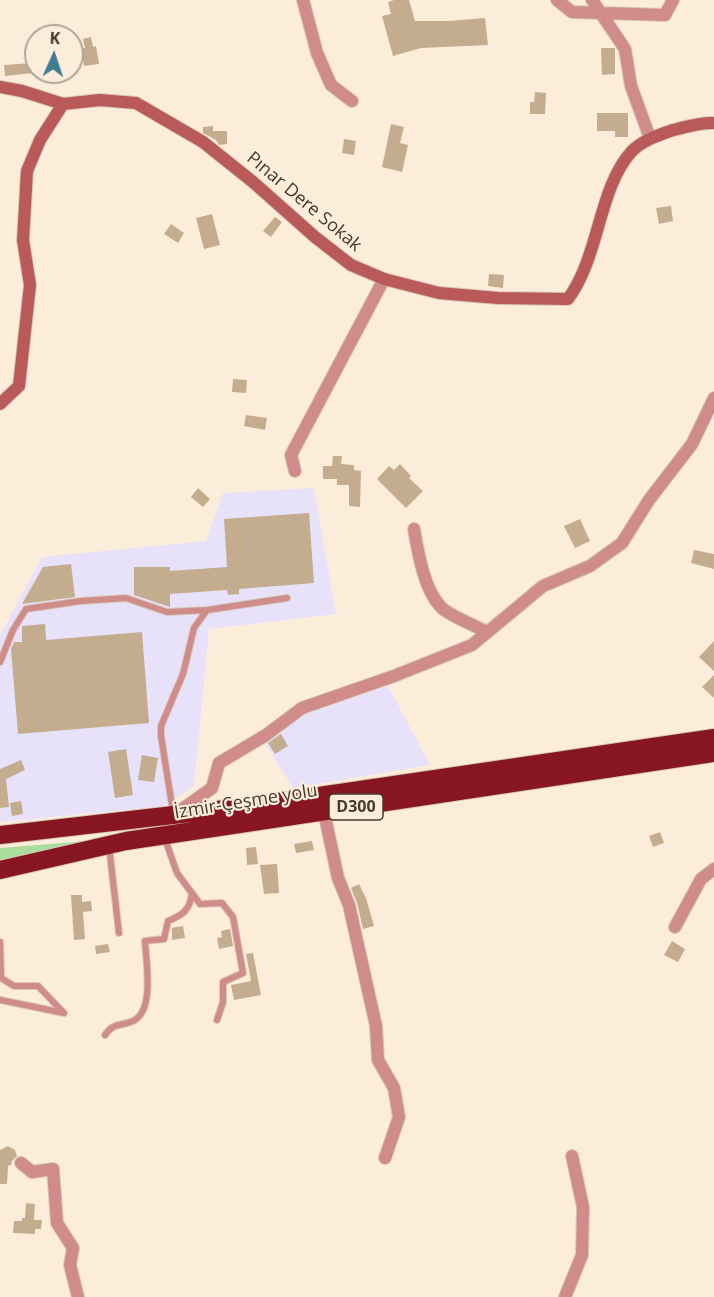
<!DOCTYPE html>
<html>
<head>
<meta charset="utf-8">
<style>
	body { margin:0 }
	#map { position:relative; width:714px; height:1297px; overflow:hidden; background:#fceddb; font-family:"Open Sans",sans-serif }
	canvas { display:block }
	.north { position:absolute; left:24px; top:24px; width:60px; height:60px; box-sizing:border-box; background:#fceddb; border:2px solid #b2a596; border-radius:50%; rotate:3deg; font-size:16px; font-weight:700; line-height:24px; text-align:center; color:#443a2e }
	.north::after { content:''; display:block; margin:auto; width:21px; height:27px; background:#3d7d91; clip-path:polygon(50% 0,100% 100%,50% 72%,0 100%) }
</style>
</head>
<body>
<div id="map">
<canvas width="714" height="1297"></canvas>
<div class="north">K</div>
</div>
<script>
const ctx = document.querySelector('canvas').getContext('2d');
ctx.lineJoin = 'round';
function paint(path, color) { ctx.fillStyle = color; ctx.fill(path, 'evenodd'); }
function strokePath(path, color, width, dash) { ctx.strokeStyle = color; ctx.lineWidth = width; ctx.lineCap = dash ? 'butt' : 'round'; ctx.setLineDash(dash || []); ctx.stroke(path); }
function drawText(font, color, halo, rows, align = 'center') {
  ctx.font = font + ' "Open Sans",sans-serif'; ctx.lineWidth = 4.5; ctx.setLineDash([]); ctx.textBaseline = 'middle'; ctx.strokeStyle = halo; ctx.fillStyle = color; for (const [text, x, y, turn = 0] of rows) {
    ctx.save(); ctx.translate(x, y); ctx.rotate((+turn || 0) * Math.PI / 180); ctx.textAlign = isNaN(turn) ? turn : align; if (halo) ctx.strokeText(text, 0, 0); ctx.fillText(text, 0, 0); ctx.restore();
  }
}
paint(new Path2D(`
	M 314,488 L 336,614 L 209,629 L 194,786 L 164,806 L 0,822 L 0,635 L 42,557 L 206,541 L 223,493 Z
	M 388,686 L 430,765 L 293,788 L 264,742 L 305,714 Z`), '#e7e2f9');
paint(new Path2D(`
	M 86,841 L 0,868 L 0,848 Z`), '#aadd9c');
paint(new Path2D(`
	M 394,0 L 409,0 L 415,21 L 449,21 L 485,18 L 488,45 L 421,48 L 393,56 L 382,16 L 391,14 L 388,2 Z
	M 91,37 L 93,47 L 96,46 L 99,64 L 84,66 L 81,48 L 85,48 L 83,39 Z
	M 601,48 L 615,48 L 615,74 L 602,75 Z
	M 33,63 L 34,73 L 5,76 L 4,65 Z
	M 535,92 L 546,93 L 545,114 L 530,114 L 530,102 L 534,102 Z
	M 597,113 L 628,113 L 628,137 L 615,137 L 615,131 L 597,131 Z
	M 391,124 L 404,127 L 400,143 L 408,145 L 402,172 L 382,167 Z
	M 213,126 L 213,131 L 227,131 L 227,144 L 219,145 L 216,140 L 203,133 L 203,127 Z
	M 344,139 L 356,141 L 354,155 L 342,153 Z
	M 671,206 L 673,221 L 659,224 L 656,208 Z
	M 212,214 L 220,245 L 204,249 L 196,218 Z
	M 275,217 L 282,222 L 271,237 L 263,231 Z
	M 171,224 L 184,233 L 178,243 L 164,234 Z
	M 489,274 L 504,275 L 503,288 L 488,286 Z
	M 233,379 L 247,380 L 246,393 L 232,392 Z
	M 246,415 L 267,418 L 265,430 L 244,426 Z
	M 333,456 L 342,456 L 341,464 L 354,465 L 354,470 L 361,471 L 360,507 L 349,506 L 349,485 L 337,485 L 337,479 L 323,479 L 323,466 L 332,466 Z
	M 400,464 L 411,476 L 409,478 L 423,491 L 406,508 L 377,479 L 389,466 L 394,470 Z
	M 198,488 L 210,499 L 203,507 L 191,497 Z
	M 309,513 L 314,583 L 239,589 L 239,594 L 228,595 L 227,590 L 170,594 L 170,607 L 134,595 L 134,567 L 170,567 L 170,571 L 227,567 L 224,519 Z
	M 580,519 L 590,541 L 575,548 L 564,526 Z
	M 694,550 L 714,554 L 714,569 L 691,563 Z
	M 71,564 L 75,597 L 22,604 L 43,567 Z
	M 45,624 L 46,640 L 142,632 L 149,723 L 18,734 L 11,649 L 14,642 L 22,642 L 22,626 Z
	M 714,641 L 714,671 L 699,657 Z
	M 714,675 L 714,698 L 702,687 Z
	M 281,734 L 288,746 L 275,754 L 268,743 Z
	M 126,749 L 133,795 L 115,798 L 108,752 Z
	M 142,755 L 158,758 L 154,782 L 138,780 Z
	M 21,760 L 25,770 L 6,779 L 9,807 L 0,808 L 0,769 Z
	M 21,801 L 23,814 L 12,816 L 10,803 Z
	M 660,832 L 664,843 L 653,847 L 649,836 Z
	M 312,841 L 314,850 L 296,853 L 294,844 Z
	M 256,847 L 258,864 L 247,865 L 246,848 Z
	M 277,864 L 279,893 L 264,894 L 260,865 Z
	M 359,884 L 366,898 L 374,926 L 363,929 L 357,903 L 351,888 Z
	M 71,895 L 82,895 L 82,902 L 91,901 L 92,911 L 83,912 L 85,939 L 74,940 Z
	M 183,926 L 185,938 L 172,940 L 172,928 Z
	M 230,929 L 233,946 L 219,949 L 217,938 L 222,937 L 221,931 Z
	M 672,941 L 685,949 L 678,962 L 664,955 Z
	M 108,944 L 110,952 L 96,954 L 95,946 Z
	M 253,953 L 261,995 L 234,1000 L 231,985 L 251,981 L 246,954 Z
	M 8,1146 L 15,1150 L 17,1156 L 12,1161 L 11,1165 L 8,1166 L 7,1184 L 0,1184 L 0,1150 Z
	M 26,1203 L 35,1204 L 34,1220 L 42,1220 L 41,1229 L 35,1229 L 35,1234 L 13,1233 L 14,1221 L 22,1221 L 22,1218 L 25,1218 Z`), '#c4ac8f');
const lane = new Path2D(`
	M 0,662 L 13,630 L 26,609 L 81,601 L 126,598 L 167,612 L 207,610
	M 173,812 L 161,736 L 161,726 L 183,674 L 194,628 L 207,610 L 287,598
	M 165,839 L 177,873 L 200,904 L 222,903 L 233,917 L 243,973 L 223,982 L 223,1002 L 217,1020
	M 109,846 L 119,933
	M 0,942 L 1,978 L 14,986 L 38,986 L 64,1013 L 0,1000
	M 105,1035 C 114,1022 119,1027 133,1021 C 155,1011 146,961 145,941 L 164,939 L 168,921 C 183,915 190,910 192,893`);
const street = new Path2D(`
	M 303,0 L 317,53 L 331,85 L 352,101
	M 557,0 L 572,12 L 665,15 L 673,0
	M 592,0 L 625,49 L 631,86 L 650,138
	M 295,471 L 291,455 L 384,279
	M 414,529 C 418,552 424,591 442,608 C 452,617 474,625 487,632
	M 324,812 L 338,878 L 349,905 L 376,1026 L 378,1060 L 394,1088 L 399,1117 L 385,1158
	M 177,813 L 212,788 L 219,763 L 266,735 L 302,708 L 394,676 L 472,645 L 543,586 L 590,566 L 622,543 L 649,500 L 692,444 L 714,398
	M 675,927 L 701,879 L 714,869
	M 21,1163 L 32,1172 L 53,1169 L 57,1223 L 73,1248 L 70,1265 L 78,1297
	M 565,1297 L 582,1255 L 583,1207 L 572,1156`);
const secondary = new Path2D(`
	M 0,87 L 22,91 L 63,104 L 100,100 L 136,103 L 203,142 L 253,182 L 315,237 L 351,265 L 384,279 L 439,293 L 498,298 L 568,299 C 600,256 598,188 632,151 C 643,140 659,135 673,130 C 687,127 700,122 714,123
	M 0,404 L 19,386 L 30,285 L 23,240 L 27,171 L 40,140 L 63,104`);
const highway = new Path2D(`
	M 0,835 L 251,806 L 714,738
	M 0,870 L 126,841 L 714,753`);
strokePath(lane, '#d7c9b8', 8);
strokePath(street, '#d7c9b8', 14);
strokePath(secondary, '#d7c9b8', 14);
strokePath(highway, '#d7c9b8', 20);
strokePath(lane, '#d08c8a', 6);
strokePath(street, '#d08c8a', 12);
strokePath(secondary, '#b95959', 12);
strokePath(highway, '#871622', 18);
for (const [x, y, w] of [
	[356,807,54]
]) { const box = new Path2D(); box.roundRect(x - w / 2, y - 13, w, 26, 4.5); ctx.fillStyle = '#fceddb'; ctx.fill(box); strokePath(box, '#443a2e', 1.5); }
drawText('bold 16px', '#443a2e', null, [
	["D300",356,807]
]);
drawText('18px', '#443a2e', '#fceddb', [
	["Pınar Dere Sokak",304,202,40],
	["İzmir-Çeşme yolu",246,802,-9]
]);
</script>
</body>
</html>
